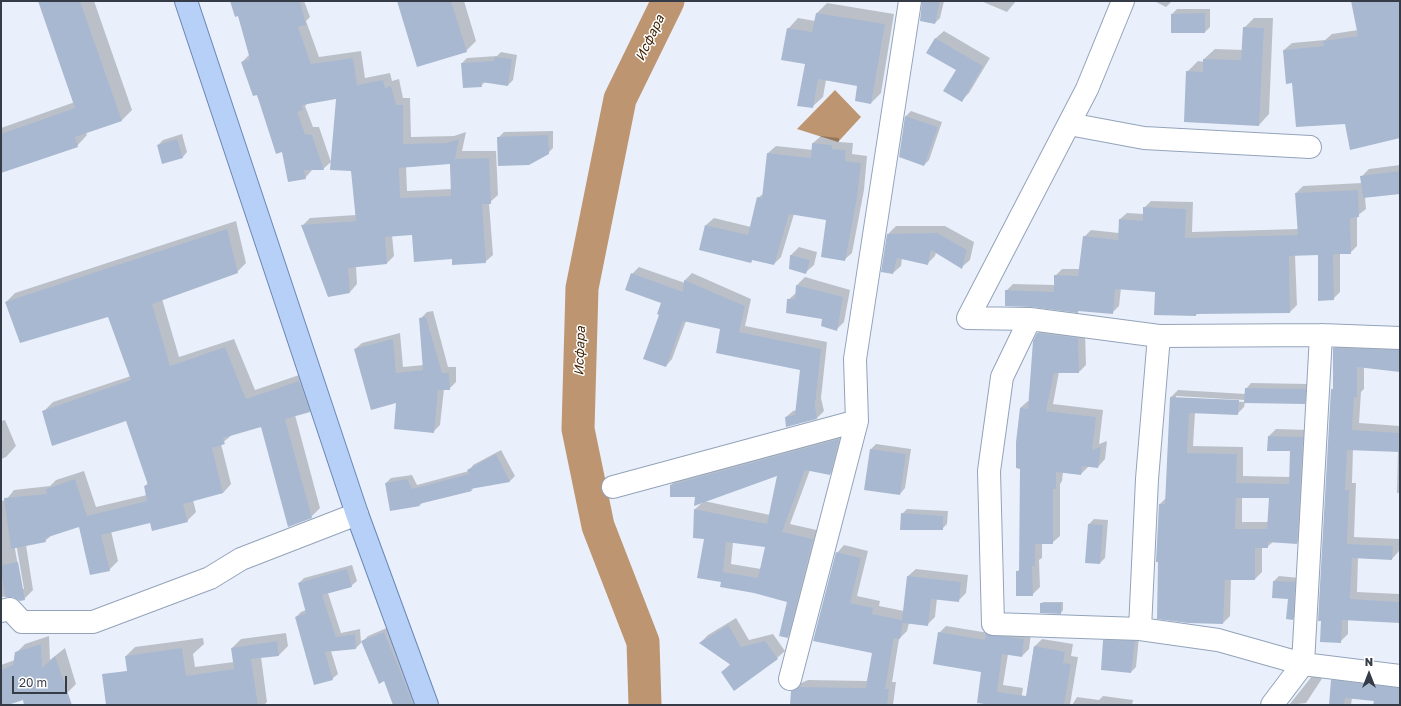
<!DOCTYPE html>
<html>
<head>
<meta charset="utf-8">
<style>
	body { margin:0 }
	#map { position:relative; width:1401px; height:706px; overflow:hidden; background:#eaf0fb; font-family:"Golos Text",sans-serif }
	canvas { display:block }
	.frame { position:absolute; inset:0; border:2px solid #363c47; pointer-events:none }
	.north { position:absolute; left:1349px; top:654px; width:40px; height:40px; -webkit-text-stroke:3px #fff; paint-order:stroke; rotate:0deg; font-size:11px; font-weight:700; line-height:16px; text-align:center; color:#363c47 }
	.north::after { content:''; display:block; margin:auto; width:14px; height:18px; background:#363c47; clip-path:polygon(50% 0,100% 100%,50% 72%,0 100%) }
	.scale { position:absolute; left:12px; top:676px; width:55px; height:18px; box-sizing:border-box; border:2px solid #363c47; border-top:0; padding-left:5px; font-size:12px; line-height:14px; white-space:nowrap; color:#363c47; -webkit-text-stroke:3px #fff; paint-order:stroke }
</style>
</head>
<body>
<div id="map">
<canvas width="1401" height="706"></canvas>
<div class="frame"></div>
<div class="north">N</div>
<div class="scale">20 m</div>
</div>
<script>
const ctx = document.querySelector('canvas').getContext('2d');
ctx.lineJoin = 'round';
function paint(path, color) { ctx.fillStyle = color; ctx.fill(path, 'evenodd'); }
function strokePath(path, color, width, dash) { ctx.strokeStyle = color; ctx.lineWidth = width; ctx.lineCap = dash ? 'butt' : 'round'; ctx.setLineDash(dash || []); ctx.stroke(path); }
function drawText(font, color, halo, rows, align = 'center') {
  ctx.font = font + ' "Golos Text",sans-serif'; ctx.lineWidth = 3; ctx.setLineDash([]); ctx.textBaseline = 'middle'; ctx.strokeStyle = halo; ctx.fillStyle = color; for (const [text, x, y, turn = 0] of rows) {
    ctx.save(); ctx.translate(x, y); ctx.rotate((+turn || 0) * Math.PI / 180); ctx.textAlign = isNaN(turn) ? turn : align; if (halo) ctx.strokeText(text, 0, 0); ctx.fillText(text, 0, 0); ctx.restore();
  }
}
paint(new Path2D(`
	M 835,90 L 861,117 L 838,142 L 797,129 Z`), '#bd9571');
paint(new Path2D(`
	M 39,1 L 94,1 L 132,110 L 122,120 L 86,132 L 87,135 L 77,146 L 1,172 L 1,128 L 75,102 Z
	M 231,1 L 304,1 L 310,17 L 306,21 L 319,57 L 361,51 L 365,78 L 390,73 L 392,81 L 399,79 L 403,98 L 410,98 L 411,137 L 454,136 L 466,132 L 462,151 L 496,151 L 498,195 L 489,203 L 493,255 L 485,262 L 453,258 L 413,233 L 392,235 L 394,256 L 387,263 L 356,266 L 357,284 L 350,292 L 303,225 L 310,218 L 356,215 L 352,170 L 337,97 L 308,103 L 305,106 L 313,127 L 319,127 L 331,162 L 323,169 L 313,169 L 305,178 L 282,151 L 242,62 L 250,54 L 238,15 ZM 450,163 L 452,189 L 407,191 L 406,166 Z
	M 398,1 L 464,1 L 476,41 L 466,51 Z
	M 923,1 L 944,1 L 940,18 L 935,23 Z
	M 981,1 L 1016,1 L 1007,12 Z
	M 1154,1 L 1172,1 L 1166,7 Z
	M 1352,1 L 1400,1 L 1400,137 L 1346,123 L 1293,82 L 1284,50 L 1292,43 L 1325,40 L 1332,34 L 1358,30 Z
	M 827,3 L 894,14 L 881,93 L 871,103 L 859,85 L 826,80 L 823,97 L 812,107 L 806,64 L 788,29 L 798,18 L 815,21 L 817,13 Z
	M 1177,9 L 1210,9 L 1210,27 L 1205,32 L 1172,32 L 1172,14 Z
	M 1254,18 L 1273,18 L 1269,114 L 1259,125 L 1187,72 L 1198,61 L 1204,62 L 1204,59 L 1215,49 L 1243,50 L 1244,28 Z
	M 944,31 L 990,58 L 969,93 L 961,101 L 957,70 L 928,53 L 936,38 Z
	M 501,52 L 517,55 L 513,80 L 508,85 L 485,82 L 481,86 L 462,63 L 467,58 L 497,56 Z
	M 911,111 L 942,122 L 929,160 L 924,165 L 900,157 L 906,116 Z
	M 553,131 L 553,148 L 548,153 L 498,138 L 504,132 Z
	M 182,134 L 187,152 L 182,158 L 158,145 L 163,140 Z
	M 821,136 L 839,138 L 839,142 L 853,143 L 852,154 L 867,156 L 864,190 L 852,253 L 844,260 L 828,220 L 794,214 L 781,257 L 774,264 L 753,259 L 751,262 L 706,225 L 714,218 L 751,227 L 758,198 L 764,193 L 768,153 L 776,146 L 813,150 L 813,143 Z
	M 1400,165 L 1400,193 L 1365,197 L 1366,209 L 1357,216 L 1357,246 L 1350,253 L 1340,253 L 1340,292 L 1333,299 L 1319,254 L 1295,255 L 1297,305 L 1290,312 L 1198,313 L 1196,315 L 1156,291 L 1121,288 L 1119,306 L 1112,313 L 1079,310 L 1078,312 L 1006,291 L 1013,284 L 1055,285 L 1055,276 L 1062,269 L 1080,269 L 1084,237 L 1091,230 L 1119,233 L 1120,219 L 1127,213 L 1144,214 L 1144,208 L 1151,201 L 1193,202 L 1192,232 L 1298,229 L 1296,193 L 1303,186 L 1362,183 L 1362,176 L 1369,169 Z
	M 236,221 L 246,263 L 237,272 L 162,299 L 179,357 L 234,339 L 255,390 L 308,372 L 318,402 L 309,411 L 295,415 L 320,508 L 311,517 L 262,425 L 233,434 L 221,444 L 231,484 L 223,493 L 193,500 L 196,512 L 187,521 L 151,522 L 111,531 L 118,561 L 109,570 L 79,526 L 52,535 L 45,541 L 26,545 L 33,590 L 24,599 L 14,596 L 1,597 L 1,501 L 6,500 L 14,490 L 50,486 L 56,480 L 84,471 L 96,507 L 147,495 L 145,486 L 149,482 L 126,419 L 44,411 L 53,402 L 131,376 L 109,316 L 6,302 L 15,293 ZM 14,543 L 16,543 L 24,589 L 22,589 Z
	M 896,226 L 945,226 L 974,242 L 970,260 L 962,267 L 936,252 L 935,256 L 927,264 L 902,258 L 901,266 L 893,273 L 888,234 Z
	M 799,247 L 817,252 L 814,265 L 806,272 L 790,268 L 791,255 Z
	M 639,267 L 685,283 L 685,280 L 692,273 L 751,299 L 745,326 L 827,342 L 821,398 L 824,411 L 817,418 L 786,417 L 793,411 L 797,410 L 801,369 L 722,328 L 686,321 L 672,359 L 666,366 L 660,314 L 662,303 L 632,274 Z
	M 805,277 L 850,290 L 844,322 L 836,330 L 824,318 L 788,300 L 797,292 L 797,285 Z
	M 433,311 L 448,367 L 456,367 L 456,382 L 449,389 L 444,389 L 440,425 L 433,432 L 398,402 L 355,349 L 362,343 L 400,333 L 403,367 L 424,365 L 420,319 L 427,312 Z
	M 1046,326 L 1085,331 L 1086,365 L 1079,372 L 1059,372 L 1053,404 L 1103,410 L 1099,444 L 1107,441 L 1105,459 L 1098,467 L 1088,467 L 1081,474 L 1063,472 L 1062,481 L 1060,484 L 1060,536 L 1052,543 L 1042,543 L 1042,558 L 1039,560 L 1040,587 L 1032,595 L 1017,572 L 1020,569 L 1020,408 L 1028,401 L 1030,401 L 1038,333 Z
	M 1341,341 L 1400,343 L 1400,371 L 1364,367 L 1364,389 L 1361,392 L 1359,423 L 1400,426 L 1400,493 L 1397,493 L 1398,451 L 1353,449 L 1352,483 L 1356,483 L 1354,537 L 1400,539 L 1399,551 L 1392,559 L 1358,558 L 1357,592 L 1400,594 L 1400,622 L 1348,619 L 1348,634 L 1340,642 L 1332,390 L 1334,387 L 1334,348 Z
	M 1251,383 L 1310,384 L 1309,398 L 1304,403 L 1245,402 L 1244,407 L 1237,414 L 1195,412 L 1193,446 L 1243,447 L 1243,476 L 1290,477 L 1291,450 L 1269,436 L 1276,429 L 1309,430 L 1304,536 L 1297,543 L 1273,542 L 1267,547 L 1262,547 L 1262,572 L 1255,579 L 1231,579 L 1230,616 L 1223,623 L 1160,504 L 1167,497 L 1171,397 L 1178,390 L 1246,394 L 1246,389 ZM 1176,396 L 1244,400 L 1244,402 L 1176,398 ZM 1242,497 L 1270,497 L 1268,522 L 1242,522 Z
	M 5,420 L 16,446 L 6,457 L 1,459 L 1,421 Z
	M 846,431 L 838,465 L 830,474 L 810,470 L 790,524 L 821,531 L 796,629 L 787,637 L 788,602 L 722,581 L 695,509 L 703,502 L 696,496 L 671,485 L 679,477 ZM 778,474 L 770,515 L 704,501 ZM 733,542 L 767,546 L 761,569 L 731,564 Z
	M 876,444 L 911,449 L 905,488 L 900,494 L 871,449 Z
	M 501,450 L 515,476 L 510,481 L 474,487 L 472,490 L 423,502 L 420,505 L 391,510 L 386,483 L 391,478 L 412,475 L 417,485 L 469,471 L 473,465 Z
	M 907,509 L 948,511 L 947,524 L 942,529 L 902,514 Z
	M 1094,519 L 1108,520 L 1105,558 L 1100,563 L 1086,562 L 1089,524 Z
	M 844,545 L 868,551 L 857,596 L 880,601 L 879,606 L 904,611 L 908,576 L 916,569 L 968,575 L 966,593 L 958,601 L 937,598 L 935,617 L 927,625 L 909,623 L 907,631 L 899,639 L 892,682 L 896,682 L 893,705 L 792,705 L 792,692 L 799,684 L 808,680 L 867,681 L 873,652 L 814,640 L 837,553 Z
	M 352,565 L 357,581 L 351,586 L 328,593 L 341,633 L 360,629 L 361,643 L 356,648 L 331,651 L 338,674 L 332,679 L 296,617 L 301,612 L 306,610 L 299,583 L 304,578 Z
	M 1279,576 L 1300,578 L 1298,613 L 1293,619 L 1289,598 L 1273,597 L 1274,581 Z
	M 1043,602 L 1063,602 L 1063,610 L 1061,613 L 1041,604 Z
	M 736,618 L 749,640 L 773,634 L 785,651 L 777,658 L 722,672 L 730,664 L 700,643 L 708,635 Z
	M 946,626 L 989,633 L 1031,633 L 1029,649 L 1022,656 L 1008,654 L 1003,685 L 1023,688 L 1021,700 L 1016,705 L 999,705 L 982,672 L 939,633 Z
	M 389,627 L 420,705 L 394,705 L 384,680 L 363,641 L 368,636 Z
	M 286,633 L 288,646 L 279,655 L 261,657 L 267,702 L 264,705 L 107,705 L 165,669 L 126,656 L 135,647 L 203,638 L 204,644 L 193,654 L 195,667 L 234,662 L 232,648 L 241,639 Z
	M 49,636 L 50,660 L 65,648 L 76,684 L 67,693 L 67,705 L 26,705 L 23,699 L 1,705 L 1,665 L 15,660 L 16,653 L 25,644 Z
	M 1109,636 L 1139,637 L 1136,667 L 1131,672 L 1104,641 Z
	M 1042,639 L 1073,644 L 1071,656 L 1078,657 L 1070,705 L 1025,705 L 1034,647 Z
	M 1317,670 L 1327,671 L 1306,703 L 1289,705 Z
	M 1340,672 L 1400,679 L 1400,705 L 1374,705 L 1375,700 L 1352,698 L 1351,705 L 1330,705 L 1332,680 Z
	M 1103,696 L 1133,700 L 1132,705 L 1072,705 L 1077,697 L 1099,700 Z`), '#0003');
strokePath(new Path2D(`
	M 645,705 L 643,642 L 598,526 L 578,429 L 582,288 L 620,99 L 668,1`), '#bd9571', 33);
paint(new Path2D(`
	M 38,1 L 80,1 L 122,121 L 75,137 L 78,147 L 1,173 L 1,134 L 75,108 Z
	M 230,1 L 300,1 L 306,25 L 298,27 L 311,64 L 353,58 L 357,85 L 383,80 L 385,88 L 391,86 L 396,105 L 403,105 L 403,144 L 446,143 L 459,139 L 455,159 L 489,158 L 491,204 L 482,204 L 486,263 L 452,265 L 452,259 L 414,262 L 412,235 L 385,237 L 387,264 L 348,268 L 350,293 L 328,297 L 301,225 L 356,221 L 351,171 L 330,170 L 336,99 L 302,105 L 303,110 L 297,112 L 305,134 L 312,135 L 324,170 L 304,170 L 306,179 L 288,182 L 282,152 L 276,154 L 257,95 L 253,96 L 241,62 L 250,59 L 238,16 L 235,17 ZM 450,164 L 451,196 L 400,198 L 399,168 Z
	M 397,1 L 451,1 L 467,52 L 417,67 Z
	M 922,1 L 940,1 L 935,24 L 920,21 Z
	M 1351,1 L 1400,1 L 1400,138 L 1350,150 L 1345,124 L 1296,127 L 1292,83 L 1286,84 L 1283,50 L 1324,46 L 1323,41 L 1358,36 Z
	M 816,13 L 885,24 L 871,104 L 855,101 L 857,86 L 818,79 L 813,108 L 797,106 L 805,64 L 781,60 L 787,28 L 812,32 Z
	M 1205,13 L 1205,33 L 1171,33 L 1171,14 Z
	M 1243,27 L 1264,28 L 1259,126 L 1184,122 L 1186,71 L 1203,72 L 1203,59 L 1241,60 Z
	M 935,38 L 983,66 L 962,102 L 943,91 L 956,70 L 926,53 Z
	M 495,57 L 512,59 L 508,86 L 481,82 L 482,87 L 463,88 L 461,63 L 494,61 Z
	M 905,116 L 938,127 L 924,166 L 899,157 Z
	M 548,135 L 549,154 L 529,165 L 498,166 L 497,137 Z
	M 177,139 L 183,158 L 162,164 L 157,145 Z
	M 812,143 L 832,145 L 832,149 L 846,150 L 845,161 L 861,163 L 857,198 L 845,261 L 821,257 L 826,220 L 789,214 L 774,265 L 752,260 L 751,263 L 699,250 L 705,225 L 748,235 L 757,197 L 762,198 L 767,153 L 811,158 Z
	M 1400,171 L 1400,194 L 1363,198 L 1360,176 Z
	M 1358,190 L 1359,217 L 1350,218 L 1351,254 L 1333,254 L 1334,300 L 1318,301 L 1318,255 L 1289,256 L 1290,313 L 1196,314 L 1196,316 L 1154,315 L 1155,292 L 1115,289 L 1113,314 L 1078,311 L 1078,313 L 1032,307 L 1005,306 L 1005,290 L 1054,292 L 1054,275 L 1078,276 L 1083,236 L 1118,240 L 1119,219 L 1143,221 L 1143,207 L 1186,209 L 1185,238 L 1298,235 L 1295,193 Z
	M 227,229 L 238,273 L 152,304 L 170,366 L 225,347 L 246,399 L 299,381 L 310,412 L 285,419 L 312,518 L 288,527 L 261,427 L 223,438 L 225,444 L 212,448 L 223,493 L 183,504 L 188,522 L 152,531 L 150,523 L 101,535 L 110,571 L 90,575 L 79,527 L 45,538 L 46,542 L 11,549 L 4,498 L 47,494 L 46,489 L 75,479 L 87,516 L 147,501 L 144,486 L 148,485 L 126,421 L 52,446 L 42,411 L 131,380 L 108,317 L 20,343 L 5,302 Z
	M 937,233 L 967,250 L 962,269 L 931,250 L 928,265 L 897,258 L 893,274 L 881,272 L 887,234 Z
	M 790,255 L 810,260 L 806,274 L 789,269 Z
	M 631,273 L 683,292 L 684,280 L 745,306 L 739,332 L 821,349 L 815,405 L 817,419 L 786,427 L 785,417 L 795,415 L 800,370 L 716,353 L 720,329 L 683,321 L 666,367 L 643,359 L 659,315 L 657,314 L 661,303 L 625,290 Z
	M 796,285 L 843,297 L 837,331 L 821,326 L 822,319 L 786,313 L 787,299 L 795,299 Z
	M 426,317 L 442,373 L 449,373 L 450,390 L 438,390 L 434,433 L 394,429 L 396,403 L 371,410 L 354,349 L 393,339 L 396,373 L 423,370 L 419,318 Z
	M 1037,333 L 1078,338 L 1079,373 L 1054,373 L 1046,411 L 1096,417 L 1092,450 L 1101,447 L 1098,468 L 1082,466 L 1081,475 L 1056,472 L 1056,489 L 1053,489 L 1053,544 L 1035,544 L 1035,566 L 1032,566 L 1033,596 L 1016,596 L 1016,571 L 1019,571 L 1020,469 L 1016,468 L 1016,442 L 1020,408 L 1028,409 L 1033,341 Z
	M 1333,348 L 1400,350 L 1400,372 L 1357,367 L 1357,397 L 1354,397 L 1352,430 L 1400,433 L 1400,452 L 1347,450 L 1345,490 L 1349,490 L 1347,544 L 1393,546 L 1392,560 L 1352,558 L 1350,599 L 1400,602 L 1400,623 L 1342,620 L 1341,643 L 1320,642 L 1321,621 L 1318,621 L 1331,389 L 1333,389 Z
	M 1245,388 L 1306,389 L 1305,404 L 1244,403 Z
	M 1170,397 L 1239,400 L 1238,415 L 1189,413 L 1187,453 L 1237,454 L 1236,483 L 1289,484 L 1290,451 L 1267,451 L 1268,436 L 1303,437 L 1297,544 L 1268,542 L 1268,548 L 1255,548 L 1255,580 L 1225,580 L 1223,624 L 1188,623 L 1157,619 L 1158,562 L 1156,562 L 1159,504 L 1165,504 ZM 1236,498 L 1269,498 L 1267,529 L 1235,529 Z
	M 839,439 L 830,475 L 805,470 L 782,532 L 813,539 L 788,638 L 779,636 L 787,602 L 754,593 L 720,587 L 721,582 L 697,578 L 704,539 L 693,538 L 694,509 L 767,524 L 777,476 L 694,506 L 695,497 L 670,497 L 670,485 ZM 726,542 L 765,547 L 758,578 L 723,572 Z
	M 870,449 L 906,454 L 900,495 L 864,490 Z
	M 496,454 L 510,482 L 470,489 L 472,491 L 419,504 L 420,506 L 390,511 L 385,483 L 407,479 L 412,489 L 469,474 L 467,470 Z
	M 901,513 L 943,516 L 943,530 L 900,530 Z
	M 1088,524 L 1103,525 L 1100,564 L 1085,563 Z
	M 836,552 L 861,558 L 850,603 L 873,608 L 872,614 L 902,620 L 907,576 L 961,582 L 959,602 L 931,599 L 928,626 L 903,623 L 900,639 L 894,638 L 885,689 L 889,689 L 887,705 L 790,705 L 791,691 L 799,687 L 865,688 L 866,687 L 872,653 L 813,641 Z
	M 18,562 L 25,600 L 20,601 L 13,597 L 5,597 L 1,570 L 1,565 Z
	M 347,569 L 352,587 L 322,595 L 336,637 L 355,634 L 356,649 L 325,652 L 333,680 L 314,685 L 295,617 L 306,613 L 298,583 Z
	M 1273,581 L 1295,582 L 1293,620 L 1286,619 L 1288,599 L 1272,598 Z
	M 1040,603 L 1061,603 L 1061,614 L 1040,613 Z
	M 728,625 L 741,647 L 765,641 L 778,659 L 734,691 L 721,672 L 731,665 L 699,643 Z
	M 384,632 L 407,688 L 413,705 L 393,705 L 384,681 L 379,684 L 361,641 Z
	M 938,632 L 985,640 L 986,634 L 1024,639 L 1022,657 L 1002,654 L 997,692 L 1026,696 L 1034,646 L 1065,652 L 1063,663 L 1071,664 L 1064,705 L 991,705 L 977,703 L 981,672 L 933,664 Z
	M 1103,640 L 1135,641 L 1131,673 L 1101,670 Z
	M 277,641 L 279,656 L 251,659 L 258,705 L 106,705 L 102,674 L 127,671 L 125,656 L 182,648 L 186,676 L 234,669 L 231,648 Z
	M 41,644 L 42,668 L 55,656 L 72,705 L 24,705 L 23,700 L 8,705 L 1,705 L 1,670 L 13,665 L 15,652 Z
	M 1331,680 L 1400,688 L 1400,705 L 1373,705 L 1374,701 L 1345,698 L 1344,705 L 1329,705 Z`), '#a8b8d0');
const minor = new Path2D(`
	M 1123,1 L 1087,89 L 968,318 L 1030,319 L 1159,336 L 1321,335 L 1400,338
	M 1069,124 L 1144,138 L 1310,147
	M 1030,319 L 1002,377 L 989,471 L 993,624 L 1140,629 L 1218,640 L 1303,664 L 1321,335
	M 613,487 L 857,421
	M 1,611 L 10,609 L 22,622 L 93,622 L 210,578 L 241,559 L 357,514
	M 1140,629 L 1147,479 L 1159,336
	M 790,679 L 857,421 L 855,359 L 910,1
	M 1272,705 L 1303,664 L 1400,676`);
const major = new Path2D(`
	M 186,1 L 357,514 L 427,705`);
strokePath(minor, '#93a3ba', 24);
strokePath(major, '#6a87b6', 24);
strokePath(minor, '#fff', 22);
strokePath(major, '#b6d0f7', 22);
drawText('italic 13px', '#412507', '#fff', [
	["Исфара",650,38,-64],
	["Исфара",580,351,-88]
]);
</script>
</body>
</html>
